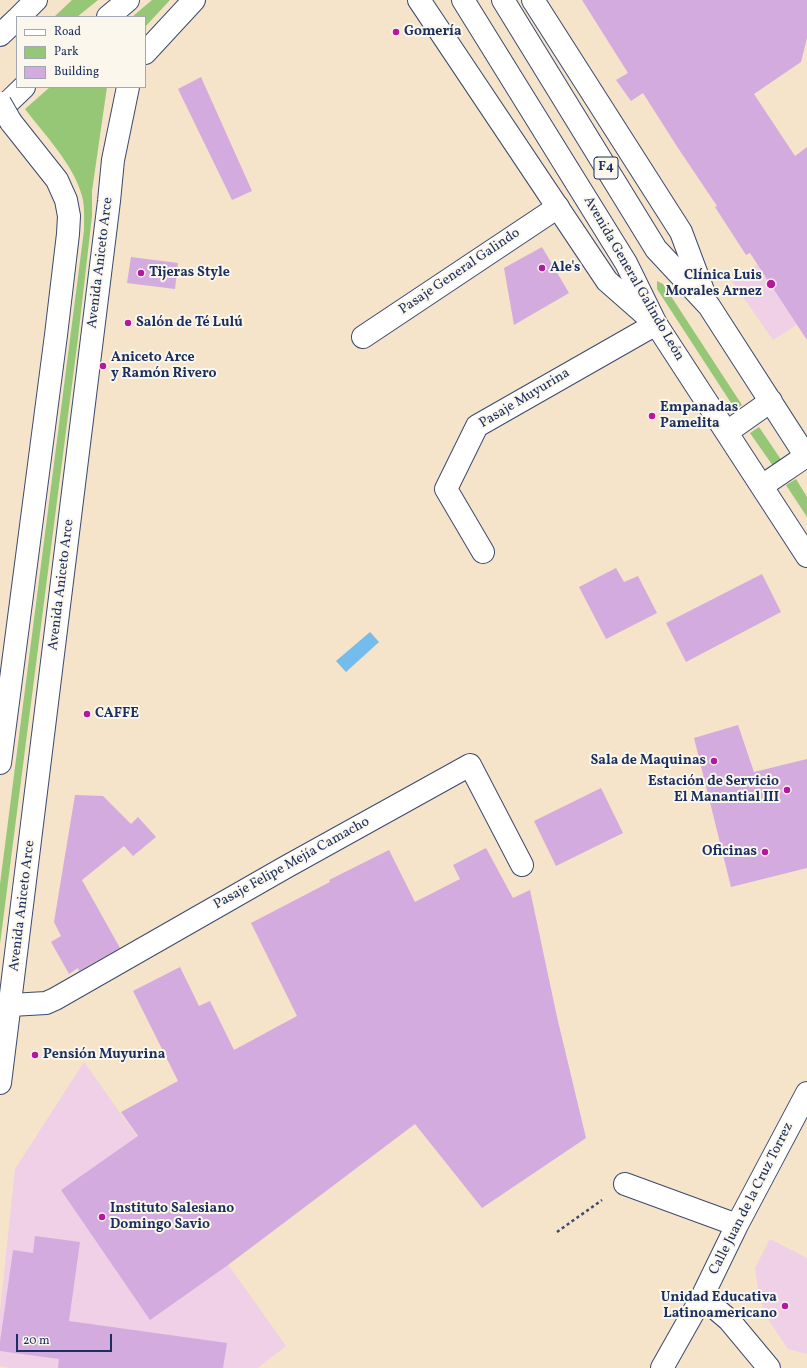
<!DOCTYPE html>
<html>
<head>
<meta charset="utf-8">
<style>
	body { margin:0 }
	#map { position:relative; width:807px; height:1368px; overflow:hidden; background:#f5e3ca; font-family:Vollkorn,serif }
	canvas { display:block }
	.legend { position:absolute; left:16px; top:16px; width:130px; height:72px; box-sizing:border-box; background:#fbf7ec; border:1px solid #a1a7b3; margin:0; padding:5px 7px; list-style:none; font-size:12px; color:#1b2f5e }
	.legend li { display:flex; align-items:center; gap:8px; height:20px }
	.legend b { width:20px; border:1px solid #a1a7b3 }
	.scale { position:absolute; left:16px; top:1334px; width:96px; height:18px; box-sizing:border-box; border:2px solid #1b2f5e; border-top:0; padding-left:5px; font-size:12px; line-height:14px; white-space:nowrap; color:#1b2f5e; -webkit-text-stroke:3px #fbf7ec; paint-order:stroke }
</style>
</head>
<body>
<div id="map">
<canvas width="807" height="1368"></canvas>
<ul class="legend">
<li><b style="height:5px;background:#fff"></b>Road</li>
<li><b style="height:11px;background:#95c777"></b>Park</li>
<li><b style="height:11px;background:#d4abde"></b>Building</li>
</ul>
<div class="scale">20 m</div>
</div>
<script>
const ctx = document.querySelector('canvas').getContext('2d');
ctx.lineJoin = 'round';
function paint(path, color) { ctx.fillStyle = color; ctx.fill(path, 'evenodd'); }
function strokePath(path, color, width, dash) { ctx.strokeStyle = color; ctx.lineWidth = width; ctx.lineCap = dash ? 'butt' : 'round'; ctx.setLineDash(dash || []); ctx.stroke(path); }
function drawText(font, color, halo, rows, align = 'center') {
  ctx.font = font + ' Vollkorn,serif'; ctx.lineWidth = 4; ctx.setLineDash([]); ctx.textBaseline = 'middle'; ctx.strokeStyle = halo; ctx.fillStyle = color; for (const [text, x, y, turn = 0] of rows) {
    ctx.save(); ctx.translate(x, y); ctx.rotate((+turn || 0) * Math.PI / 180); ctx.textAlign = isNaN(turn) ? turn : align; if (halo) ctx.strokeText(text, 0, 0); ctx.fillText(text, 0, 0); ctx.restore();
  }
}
paint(new Path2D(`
	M 807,232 L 807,318 L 773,340 L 732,281 Z
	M 84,1062 L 286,1346 L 258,1368 L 11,1368 L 0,1366 L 0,1312 L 15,1169 Z
	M 770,1239 L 807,1258 L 807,1354 L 788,1349 L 766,1316 L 759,1296 L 755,1268 Z`), '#efd0e6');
paint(new Path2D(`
	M 72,0 L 98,0 L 77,17 L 54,17 Z
	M 152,0 L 170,0 L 145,27 L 145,17 L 132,17 Z
	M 50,87 L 107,87 L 92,191 L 92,216 L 78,338 L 0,944 L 0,884 L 84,230 C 84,219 85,207 82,196 C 74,165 44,134 25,109 Z
	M 657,281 L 663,284 L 742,405 L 735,409 L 657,289 Z
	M 759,427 L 782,461 L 773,466 L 750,433 Z
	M 796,479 L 807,497 L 807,517 L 786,485 Z`), '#95c777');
paint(new Path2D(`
	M 370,632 L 379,642 L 346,672 L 336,661 Z`), '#73bceb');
paint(new Path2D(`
	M 582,0 L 807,0 L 807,38 L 801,62 L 754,94 L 795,156 L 807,147 L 807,340 L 750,253 L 746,255 L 715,207 L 717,206 L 678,148 L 643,93 L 631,101 L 616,80 L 628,73 Z
	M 201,77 L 252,191 L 232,200 L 178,89 Z
	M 542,247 L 569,293 L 514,325 L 504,268 Z
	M 131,257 L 178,263 L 175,289 L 127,283 Z
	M 616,568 L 624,582 L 638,576 L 657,613 L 606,639 L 579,587 Z
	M 762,574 L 781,612 L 686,662 L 666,623 Z
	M 738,725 L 754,772 L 807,759 L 807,868 L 731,887 L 694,738 Z
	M 601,788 L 623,833 L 556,866 L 534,821 Z
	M 75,795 L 103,796 L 131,824 L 138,817 L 156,837 L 133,856 L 124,846 L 82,880 L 120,948 L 79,971 L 78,968 L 69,974 L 51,942 L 61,936 L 54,922 Z
	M 486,848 L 513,898 L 530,890 L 557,1017 L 586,1138 L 482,1208 L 415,1124 L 228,1265 L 150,1320 L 61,1190 L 138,1136 L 121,1112 L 178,1081 L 133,991 L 180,967 L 199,1006 L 210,1001 L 234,1050 L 297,1016 L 251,923 L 330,882 L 329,880 L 389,850 L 415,902 L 460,879 L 453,865 Z
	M 35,1236 L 80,1242 L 69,1321 L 227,1343 L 223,1368 L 58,1368 L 59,1359 L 0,1351 L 0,1342 L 13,1250 L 33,1253 Z`), '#d4abde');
const minor = new Path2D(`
	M 108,17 L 128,0
	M 0,110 L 24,87
	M 363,337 L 558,207
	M 483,552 L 446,489 L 477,426 L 656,324
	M 11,1005 L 46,1003 L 55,999 L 286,867 L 470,765 L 522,865
	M 625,1184 L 737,1225
	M 702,1297 L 729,1320 L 769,1368
	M 662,1368 L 702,1297 L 737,1225 L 807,1093`);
const major = new Path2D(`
	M 19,17 L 36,0
	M 0,35 L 17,19
	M 145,53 L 194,0
	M 0,763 L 56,335 L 68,234 L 69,216 L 66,200 L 57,180 L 11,122
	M 0,1083 L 109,201 L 113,160 L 128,87`);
const highway = new Path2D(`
	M 419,0 L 607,281 L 648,317
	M 463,0 L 626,263 L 656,324 L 807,556
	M 503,0 L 656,249 L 709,306 L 807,458
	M 533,0 L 681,232 L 705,296
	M 727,432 L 771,401
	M 762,486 L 806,456`);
strokePath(minor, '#3c4a6e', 24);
strokePath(major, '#3c4a6e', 24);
strokePath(highway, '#3c4a6e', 24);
strokePath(new Path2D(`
	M 557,1232 L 602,1200`), '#3c4a6e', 2.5, [3, 3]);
strokePath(minor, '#fff', 22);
strokePath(major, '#fff', 22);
strokePath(highway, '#fff', 22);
const majorBridge = new Path2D(`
	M 0,103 L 11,122`);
strokePath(majorBridge, '#3c4a6e', 24, []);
strokePath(majorBridge, '#fff', 22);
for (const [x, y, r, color] of [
	[396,32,4,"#b5179e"],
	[542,268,4,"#b5179e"],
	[141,273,4,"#b5179e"],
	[771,284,5,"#b5179e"],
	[128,323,4,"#b5179e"],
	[103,366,4,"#b5179e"],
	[652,416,4,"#b5179e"],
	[87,714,4,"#b5179e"],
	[714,761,4,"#b5179e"],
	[787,790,4,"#b5179e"],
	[765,852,4,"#b5179e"],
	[35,1055,4,"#b5179e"],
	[102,1217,4,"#b5179e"],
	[785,1306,4,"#b5179e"]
]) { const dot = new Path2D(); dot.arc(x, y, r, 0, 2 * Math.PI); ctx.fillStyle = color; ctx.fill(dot); strokePath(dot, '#fbf7ec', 1.5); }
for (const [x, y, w] of [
	[606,168,24]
]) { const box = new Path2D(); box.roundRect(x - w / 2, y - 11, w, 22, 3); ctx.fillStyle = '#fbf7ec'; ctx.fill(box); strokePath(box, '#1b2f5e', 1); }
drawText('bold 13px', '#1b2f5e', null, [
	["F4",606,168]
]);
drawText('bold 14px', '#1b2f5e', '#fbf7ec', [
	["Gomería",404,32],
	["Ale's",550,268],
	["Tijeras Style",149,273],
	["Clínica Luis",762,276,"right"],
	["Morales Arnez",762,292,"right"],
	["Salón de Té Lulú",136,323],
	["Aniceto Arce",111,358],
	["y Ramón Rivero",111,374],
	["Empanadas",660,408],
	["Pamelita",660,424],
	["CAFFE",95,714],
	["Sala de Maquinas",706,761,"right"],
	["Estación de Servicio",779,782,"right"],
	["El Manantial III",779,798,"right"],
	["Oficinas",757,852,"right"],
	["Pensión Muyurina",43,1055],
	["Instituto Salesiano",110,1209],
	["Domingo Savio",110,1225],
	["Unidad Educativa",777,1298,"right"],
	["Latinoamericano",777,1314,"right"]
], 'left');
drawText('14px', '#1b2f5e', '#fbf7ec', [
	["Avenida Aniceto Arce",101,263,-83],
	["Pasaje General Galindo",460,272,-34],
	["Avenida General Galindo León",633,279,60],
	["Pasaje Muyurina",525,399,-31],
	["Avenida Aniceto Arce",62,585,-83],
	["Pasaje Felipe Mejía Camacho",292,864,-29],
	["Avenida Aniceto Arce",23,906,-83],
	["Calle Juan de la Cruz Torrez",752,1199,-63]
]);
</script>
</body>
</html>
